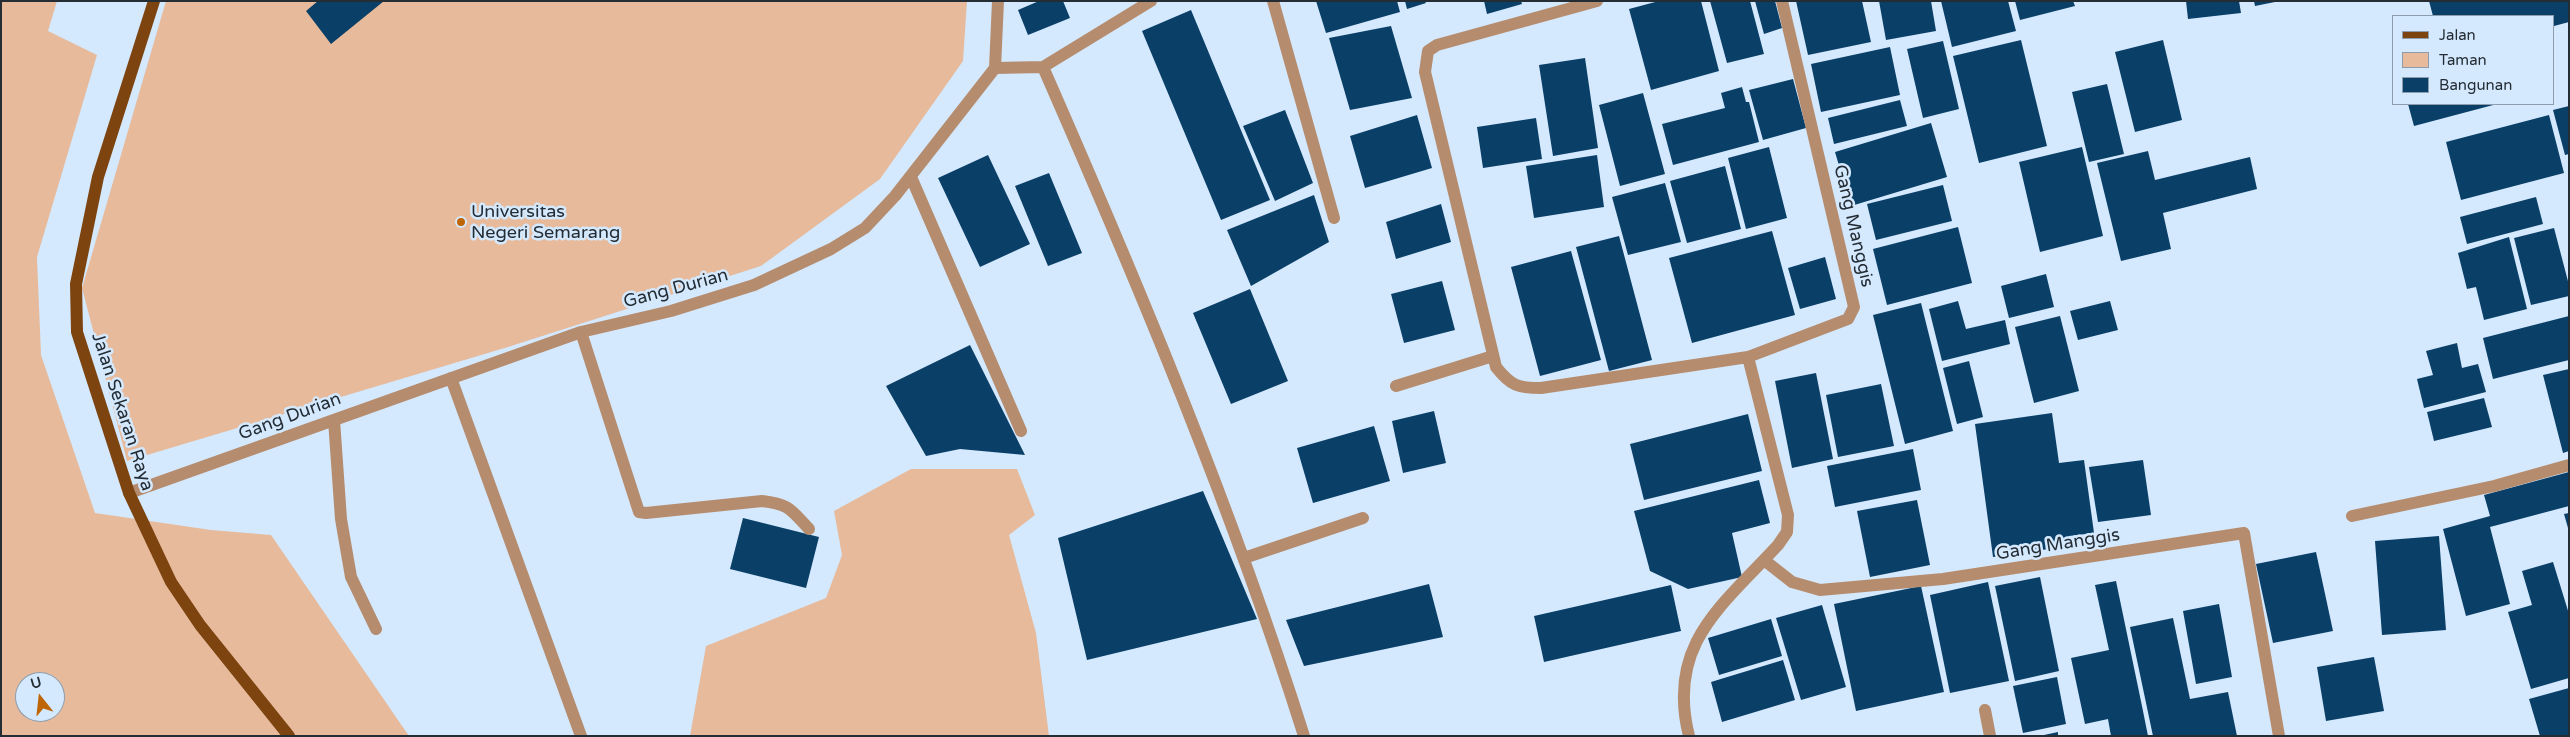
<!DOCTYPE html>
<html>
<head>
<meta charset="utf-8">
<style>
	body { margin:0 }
	#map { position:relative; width:2570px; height:737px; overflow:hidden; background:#d4e9fe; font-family:"Varela Round",sans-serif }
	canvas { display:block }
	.frame { position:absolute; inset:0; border:2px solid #242c34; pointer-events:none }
	.legend { position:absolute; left:2392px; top:15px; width:162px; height:90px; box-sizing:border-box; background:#d4e9fe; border:1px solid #8e9dad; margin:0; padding:6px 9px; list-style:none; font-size:15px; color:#242c34 }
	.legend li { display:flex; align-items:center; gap:10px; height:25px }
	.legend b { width:25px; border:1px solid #8e9dad }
	.north { position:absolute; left:15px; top:672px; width:50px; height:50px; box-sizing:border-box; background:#d4e9fe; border:1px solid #8e9dad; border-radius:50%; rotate:344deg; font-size:14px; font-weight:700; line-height:20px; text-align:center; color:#242c34 }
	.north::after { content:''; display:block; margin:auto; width:18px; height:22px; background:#be6505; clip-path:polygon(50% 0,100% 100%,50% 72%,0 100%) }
</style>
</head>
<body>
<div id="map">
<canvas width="2570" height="737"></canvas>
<div class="frame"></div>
<ul class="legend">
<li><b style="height:6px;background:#7e4410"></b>Jalan</li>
<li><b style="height:14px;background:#e6ba9b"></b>Taman</li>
<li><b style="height:14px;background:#0a3f68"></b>Bangunan</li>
</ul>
<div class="north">U</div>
</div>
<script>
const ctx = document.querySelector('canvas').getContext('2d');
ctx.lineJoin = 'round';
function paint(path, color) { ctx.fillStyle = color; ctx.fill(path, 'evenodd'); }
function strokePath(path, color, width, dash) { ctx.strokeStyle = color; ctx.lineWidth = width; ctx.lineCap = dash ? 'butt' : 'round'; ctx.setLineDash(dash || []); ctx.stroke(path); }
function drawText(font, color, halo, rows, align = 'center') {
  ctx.font = font + ' "Varela Round",sans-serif'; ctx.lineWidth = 5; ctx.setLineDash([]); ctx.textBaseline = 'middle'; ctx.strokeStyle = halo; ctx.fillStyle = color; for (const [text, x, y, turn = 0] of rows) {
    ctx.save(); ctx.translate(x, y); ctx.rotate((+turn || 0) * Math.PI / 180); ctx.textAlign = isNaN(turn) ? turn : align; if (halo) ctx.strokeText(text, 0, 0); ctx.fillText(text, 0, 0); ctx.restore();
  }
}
paint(new Path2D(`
	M 1,1 L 57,1 L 48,31 L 97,55 L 37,257 L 41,355 L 95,513 L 211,530 L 271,535 L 409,736 L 1,736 ZM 25,682 L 55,682 L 55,712 L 25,712 Z
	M 166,1 L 967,1 L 963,61 L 880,179 L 761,266 L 508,347 L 127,461 L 82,288 Z
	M 911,469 L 1017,469 L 1035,515 L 1009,535 L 1036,633 L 1049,736 L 690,736 L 706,646 L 826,598 L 842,555 L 834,511 Z`), '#e6ba9b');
paint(new Path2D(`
	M 318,1 L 384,1 L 331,44 L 306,11 Z
	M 1039,1 L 1063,1 L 1070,18 L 1028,35 L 1018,10 Z
	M 1316,1 L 1397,1 L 1400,12 L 1326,33 Z
	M 1405,1 L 1425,1 L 1426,3 L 1407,9 Z
	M 1484,1 L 1521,1 L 1522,4 L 1487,14 Z
	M 1659,1 L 1701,1 L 1719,71 L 1651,90 L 1629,9 Z
	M 1710,1 L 1750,1 L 1764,54 L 1727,63 Z
	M 1755,1 L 1775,1 L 1782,28 L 1764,34 Z
	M 1796,1 L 1862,1 L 1871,42 L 1808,55 Z
	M 1879,1 L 1931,1 L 1936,31 L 1886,40 Z
	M 1941,1 L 2008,1 L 2016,31 L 1952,47 Z
	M 2015,1 L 2073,1 L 2075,6 L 2020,20 Z
	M 2186,1 L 2239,1 L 2241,13 L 2188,19 Z
	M 2254,1 L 2275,1 L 2275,2 L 2255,6 Z
	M 2429,1 L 2569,1 L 2569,22 L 2554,26 L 2554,16 L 2433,16 Z
	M 1191,10 L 1270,200 L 1221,220 L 1142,31 Z
	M 1391,26 L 1412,98 L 1350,110 L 1329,38 Z
	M 2021,40 L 2047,146 L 1979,163 L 1953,56 Z
	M 2163,40 L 2182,120 L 2135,132 L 2115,52 Z
	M 1943,41 L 1959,109 L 1923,118 L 1907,49 Z
	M 1890,47 L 1900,95 L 1821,112 L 1811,64 Z
	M 1585,58 L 1598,148 L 1553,156 L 1539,65 Z
	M 1793,79 L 1806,128 L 1763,140 L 1749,90 Z
	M 2107,84 L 2124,154 L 2089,162 L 2072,92 Z
	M 1742,87 L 1746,102 L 1749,102 L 1759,142 L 1673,165 L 1662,124 L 1725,108 L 1721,93 Z
	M 1643,93 L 1665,174 L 1620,186 L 1599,105 Z
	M 1900,100 L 1907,126 L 1834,144 L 1828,118 Z
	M 2408,104 L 2497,104 L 2414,126 Z
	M 2569,106 L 2569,154 L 2565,155 L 2553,110 Z
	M 1285,110 L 1313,183 L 1275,201 L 1243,126 Z
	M 1417,115 L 1432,168 L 1365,188 L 1350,136 Z
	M 2549,115 L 2564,173 L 2461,200 L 2446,142 Z
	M 1536,118 L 1542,159 L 1483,168 L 1477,127 Z
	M 1931,123 L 1947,177 L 1851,206 L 1835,152 Z
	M 1769,147 L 1787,218 L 1746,229 L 1728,158 Z
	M 2082,147 L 2103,236 L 2040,252 L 2019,162 Z
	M 2148,151 L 2155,180 L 2250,157 L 2257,189 L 2163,213 L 2171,249 L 2121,261 L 2097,163 Z
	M 988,155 L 1030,244 L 980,267 L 938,178 Z
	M 1597,155 L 1604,207 L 1534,218 L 1526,166 Z
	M 1725,166 L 1741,229 L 1687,243 L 1670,181 Z
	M 1049,173 L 1082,253 L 1048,266 L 1015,186 Z
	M 1665,183 L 1681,242 L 1628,255 L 1612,197 Z
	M 1943,185 L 1952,221 L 1876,240 L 1867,204 Z
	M 1314,195 L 1329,242 L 1251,286 L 1227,230 Z
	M 2536,197 L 2543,224 L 2467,244 L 2460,217 Z
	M 1441,204 L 1451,242 L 1396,259 L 1386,222 Z
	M 1958,227 L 1972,283 L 1887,305 L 1873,249 Z
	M 2554,228 L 2569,285 L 2569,296 L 2531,305 L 2514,238 Z
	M 1772,231 L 1795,315 L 1692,343 L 1669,258 Z
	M 1619,236 L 1652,360 L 1609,371 L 1576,247 Z
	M 2509,237 L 2527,309 L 2484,320 L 2476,287 L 2467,289 L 2458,253 Z
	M 1571,251 L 1601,360 L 1540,376 L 1511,267 Z
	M 1825,257 L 1836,299 L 1800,309 L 1788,268 Z
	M 2046,274 L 2054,307 L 2009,318 L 2001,286 Z
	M 1442,281 L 1455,330 L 1404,343 L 1391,294 Z
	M 1250,289 L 1288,381 L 1231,404 L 1193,313 Z
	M 1958,301 L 1966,329 L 2005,320 L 2010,344 L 1942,361 L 1929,309 Z
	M 2110,301 L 2118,330 L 2078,340 L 2070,311 Z
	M 1921,303 L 1953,431 L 1905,444 L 1873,315 Z
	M 2060,316 L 2079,391 L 2034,403 L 2015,327 Z
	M 2569,316 L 2569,360 L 2493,379 L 2483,338 Z
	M 2457,343 L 2462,368 L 2478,364 L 2486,392 L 2424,408 L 2417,379 L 2433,375 L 2426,351 Z
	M 970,345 L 1025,455 L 960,449 L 926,456 L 886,386 Z
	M 1969,361 L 1983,417 L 1957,424 L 1943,368 Z
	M 2569,369 L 2569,451 L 2563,453 L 2543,375 Z
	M 1816,373 L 1833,459 L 1792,468 L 1775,381 Z
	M 1881,384 L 1894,446 L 1838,457 L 1826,395 Z
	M 2484,398 L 2492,427 L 2434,441 L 2427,412 Z
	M 1434,411 L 1446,463 L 1403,473 L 1392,421 Z
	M 2052,413 L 2059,463 L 2084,460 L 2094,533 L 2069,536 L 2070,546 L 1993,557 L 1975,424 Z
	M 1748,414 L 1762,471 L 1644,500 L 1630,444 Z
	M 1374,426 L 1390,481 L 1313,503 L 1297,448 Z
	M 1913,449 L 1921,490 L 1835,507 L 1827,466 Z
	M 2143,460 L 2151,515 L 2098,522 L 2089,467 Z
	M 2569,472 L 2569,506 L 2490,527 L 2510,604 L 2466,616 L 2443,529 L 2490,516 L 2484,495 Z
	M 1759,480 L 1770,523 L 1732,533 L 1742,577 L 1688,589 L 1650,571 L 1634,511 Z
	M 1203,491 L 1257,619 L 1087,660 L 1058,538 Z
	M 1917,500 L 1930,565 L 1870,577 L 1857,511 Z
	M 2569,513 L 2569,528 L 2568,528 L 2564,514 Z
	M 743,518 L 819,537 L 806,588 L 730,569 Z
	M 2439,536 L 2446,630 L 2382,635 L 2375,541 Z
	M 2316,552 L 2333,631 L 2273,643 L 2256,564 Z
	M 2553,562 L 2569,614 L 2569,678 L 2531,689 L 2508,612 L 2532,605 L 2522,571 Z
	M 2040,577 L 2059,671 L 2015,681 L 1995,586 Z
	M 2116,581 L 2143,711 L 2148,736 L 2111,736 L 2108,719 L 2085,724 L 2071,658 L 2109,650 L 2095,585 Z
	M 1988,582 L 2009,681 L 1950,693 L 1930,595 Z
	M 1429,584 L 1443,637 L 1304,666 L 1286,620 Z
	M 1671,585 L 1681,631 L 1544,662 L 1534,616 Z
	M 1921,586 L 1944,692 L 1856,711 L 1834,604 Z
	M 2219,604 L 2232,677 L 2196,684 L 2183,611 Z
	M 1822,605 L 1846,687 L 1801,700 L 1776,618 Z
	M 2173,618 L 2190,699 L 2228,692 L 2237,736 L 2153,736 L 2130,627 Z
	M 1771,619 L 1782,656 L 1719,675 L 1708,638 Z
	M 2374,657 L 2384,711 L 2326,721 L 2317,667 Z
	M 1783,660 L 1795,700 L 1722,722 L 1711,682 Z
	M 2057,677 L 2066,724 L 2023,733 L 2013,686 Z
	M 2569,688 L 2569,736 L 2540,736 L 2529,699 Z
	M 2058,732 L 2058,736 L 2044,736 L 2044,735 Z`), '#0a3f68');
strokePath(new Path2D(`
	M 1273,1 L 1334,218
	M 1597,1 L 1437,45 L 1428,51 L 1425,72 L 1496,367 C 1511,386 1518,388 1541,388 L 1748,357
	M 1043,67 C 1139,286 1232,508 1304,736
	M 995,68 L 998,1
	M 911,177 L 1021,431
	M 581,332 L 639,512 L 646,513 L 762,501 C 790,504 791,510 809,529
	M 451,378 L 581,736
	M 1396,386 L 1493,356
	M 334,420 L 341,519 L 351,577 L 376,629
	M 129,493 L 581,332 L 671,311 L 754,285 L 831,249 L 865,228 L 895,196 L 995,68 L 1043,67 L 1151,1
	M 2352,516 L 2494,486 L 2569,465
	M 1244,558 L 1363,518
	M 1764,560 L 1792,582 L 1820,590 L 1943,579 L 2244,533 L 2279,736
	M 1985,710 L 1990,736
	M 1689,736 C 1666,644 1722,606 1778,545 L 1787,532 L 1788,515 L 1748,357 L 1848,319 L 1854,307 L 1782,1`), '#b68c6e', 12);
strokePath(new Path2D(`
	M 154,1 L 98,177 L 76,284 L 77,332 L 129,493 L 171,582 L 200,625 L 289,736`), '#7e4410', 12);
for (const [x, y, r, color] of [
	[461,222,5,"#be6505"]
]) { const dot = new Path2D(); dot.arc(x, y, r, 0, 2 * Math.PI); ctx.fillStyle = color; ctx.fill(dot); strokePath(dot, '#d4e9fe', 2); }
drawText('18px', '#242c34', '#d4e9fe', [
	["Universitas",471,212],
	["Negeri Semarang",471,233]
], 'left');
drawText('18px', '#242c34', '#d4e9fe', [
	["Gang Manggis",1853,226,77],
	["Gang Durian",676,289,-15],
	["Jalan Sekaran Raya",122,412,72],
	["Gang Durian",290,417,-20],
	["Gang Manggis",2058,545,-9]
]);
</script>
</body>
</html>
